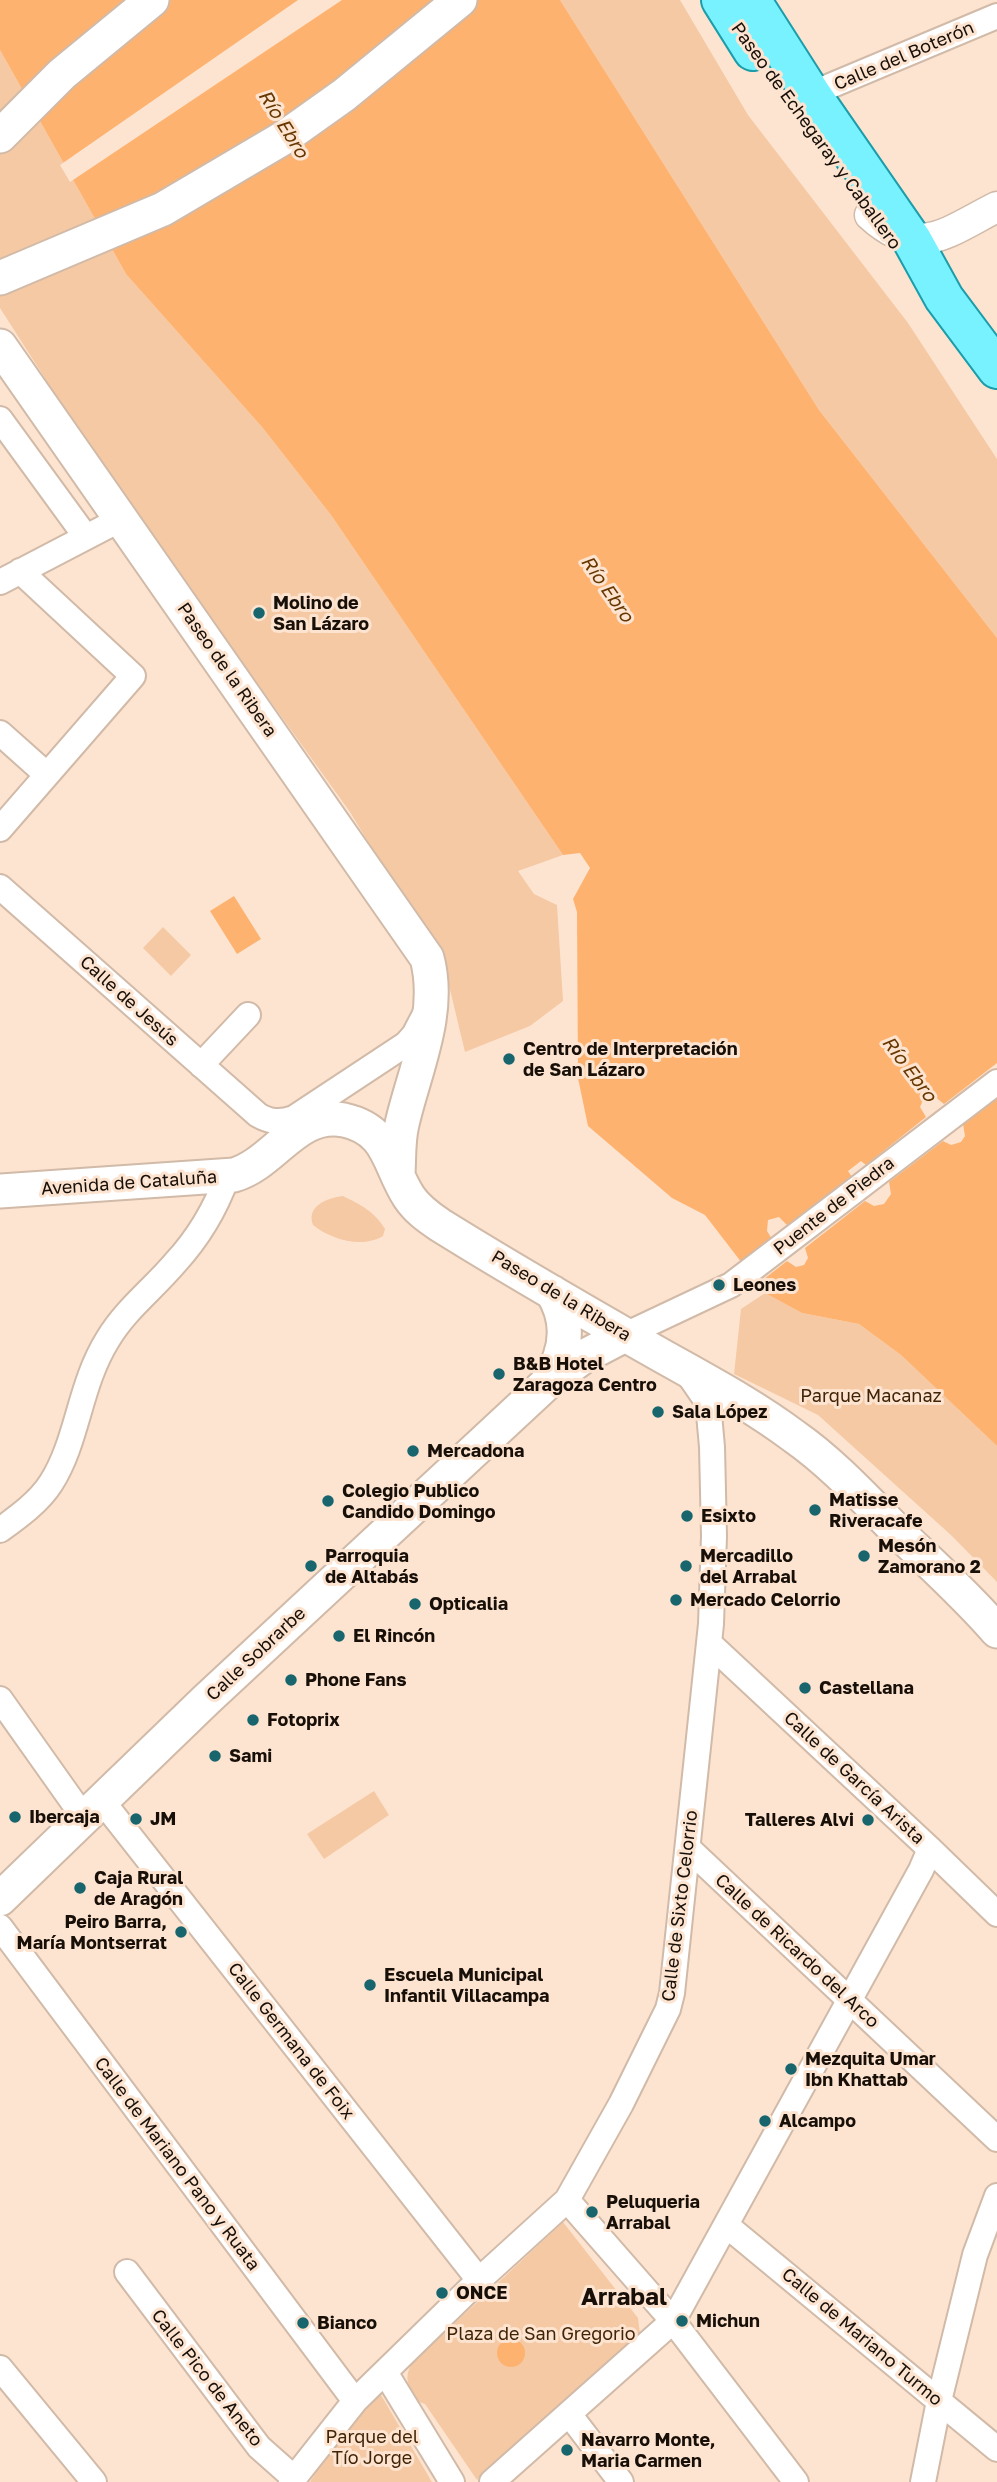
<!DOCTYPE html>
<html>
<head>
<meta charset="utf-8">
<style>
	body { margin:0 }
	canvas { display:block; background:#fde4d1 }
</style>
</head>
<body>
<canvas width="997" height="2482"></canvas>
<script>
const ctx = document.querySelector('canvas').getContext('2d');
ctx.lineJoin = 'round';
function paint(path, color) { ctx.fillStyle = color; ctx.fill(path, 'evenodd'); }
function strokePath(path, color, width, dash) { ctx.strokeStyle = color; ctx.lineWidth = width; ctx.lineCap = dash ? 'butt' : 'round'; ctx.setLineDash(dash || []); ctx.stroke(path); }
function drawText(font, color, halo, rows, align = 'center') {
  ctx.font = font + ' "Golos Text",sans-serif'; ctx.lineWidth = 6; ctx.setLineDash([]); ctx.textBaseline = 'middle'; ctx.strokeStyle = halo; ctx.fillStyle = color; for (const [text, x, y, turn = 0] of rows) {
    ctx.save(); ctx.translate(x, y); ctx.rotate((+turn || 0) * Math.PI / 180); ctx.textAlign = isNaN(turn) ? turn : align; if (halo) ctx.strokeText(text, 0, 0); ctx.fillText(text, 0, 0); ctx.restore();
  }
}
paint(new Path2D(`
	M 560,0 L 680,0 L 748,115 L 908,323 L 997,459 L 997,638 L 819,410 Z
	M 0,50 L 126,274 L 262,427 L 331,515 L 563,855 L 518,871 L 534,894 L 557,905 L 563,1001 L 530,1026 L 465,1052 L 445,969 L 350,812 L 99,463 L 0,308 Z
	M 163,927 L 191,955 L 171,976 L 143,948 Z
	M 343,1196 C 361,1205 374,1211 385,1229 L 383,1236 C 362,1249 330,1239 313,1225 C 306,1206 327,1198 343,1196 Z
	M 765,1293 L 802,1313 L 859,1324 L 901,1355 L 997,1446 L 997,1582 L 952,1536 L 818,1415 L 734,1374 L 741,1309 Z
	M 374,1791 L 389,1815 L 324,1859 L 307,1834 Z
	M 563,2222 L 638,2318 L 640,2334 L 477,2480 L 425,2404 L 416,2401 C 409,2387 403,2378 412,2363 Z
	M 381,2395 L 432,2482 L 310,2482 L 350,2416 L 364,2399 Z`), '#f5c9a4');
paint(new Path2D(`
	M 0,0 L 560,0 L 819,410 L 997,638 L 997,1446 L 901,1355 L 859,1324 L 802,1313 L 765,1293 L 705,1215 L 672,1198 L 588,1126 L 578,1078 L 577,912 L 573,899 L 590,868 L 580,853 L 563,855 L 331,515 L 262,427 L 126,274 L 0,50 Z
	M 234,896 L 261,939 L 237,954 L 210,911 Z
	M497 2353a14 14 0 1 1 28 0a14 14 0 1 1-28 0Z`), '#feb26f');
paint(new Path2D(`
	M 298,0 L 342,0 L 70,182 L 60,165 Z
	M 997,1063 L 997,1098 L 963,1124 L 965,1136 L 961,1142 L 951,1145 L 943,1141 L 889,1182 L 891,1194 L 884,1204 L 874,1206 L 865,1201 L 805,1248 L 808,1258 L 804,1265 L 796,1267 L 787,1261 L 755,1286 L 738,1264 L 772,1239 L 767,1231 L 768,1220 L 779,1217 L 788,1226 L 852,1177 L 848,1171 L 861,1161 L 866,1165 L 926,1117 L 920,1107 L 924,1098 L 934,1096 L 944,1104 Z`), '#fde4d1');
const minor = new Path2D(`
	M 811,94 L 997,16
	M 0,419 L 86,537
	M 0,582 L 121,519
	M 0,733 L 46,774
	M 0,829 L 133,676 L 20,571
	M 0,887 L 258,1115 C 270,1122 280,1123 294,1118 L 406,1044 L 414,1035 L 425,1014
	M 201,1065 L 248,1015
	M 625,1335 L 731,1285 L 997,1082
	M 0,1530 C 18,1517 39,1502 51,1483 C 78,1441 79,1385 108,1339 C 126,1309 153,1289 175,1263 C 199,1237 215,1210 227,1177
	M 709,1643 L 930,1849 L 997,1914
	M 0,1699 L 85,1819
	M 103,1802 L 479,2280
	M 689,1849 L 997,2139
	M 0,1927 L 355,2401
	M 567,2200 L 673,2321 L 796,2482
	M 726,2225 L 997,2449
	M 127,2272 L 259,2447 L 294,2478
	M 0,2368 L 94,2482
	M 385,2372 L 452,2482
	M 569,2414 L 621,2482
	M 291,2482 L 355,2401 L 479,2280 L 567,2200 L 621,2104 L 668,2009 L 672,1993 L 711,1624 L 714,1536 L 712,1447 L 708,1403 L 688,1374
	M 492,2482 L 673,2321 L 921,1870 L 930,1849
	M 923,2482 L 939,2401 L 975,2255 L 997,2196`);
const tertiary = new Path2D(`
	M 870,215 C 919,260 947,232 997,207`);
const secondary = new Path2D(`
	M 0,136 L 62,74 L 152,0
	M 0,278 L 163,209 L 285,137 L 344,95 L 460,0
	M 0,346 L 427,958 C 442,1014 414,1071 402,1124 C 398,1140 399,1157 398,1174
	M 0,1191 L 234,1175 C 275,1163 296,1111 344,1120 C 390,1130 388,1165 409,1197 C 417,1209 428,1217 440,1225 C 509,1268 580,1309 650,1349 C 699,1377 750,1403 795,1437 C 832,1463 864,1498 896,1530 C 930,1563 966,1595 997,1631
	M 547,1382 C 567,1353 571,1322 552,1292
	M 0,1899 L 206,1700 L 546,1384 L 583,1357 L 625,1335`);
const primary = new Path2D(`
	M 721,0 L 753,51
	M 751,0 L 811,94 L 912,240 L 944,298 L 997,369`);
strokePath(minor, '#d1baa8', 28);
strokePath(tertiary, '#d1baa8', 33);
strokePath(secondary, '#d1baa8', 37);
strokePath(primary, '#1c9da9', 42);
strokePath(minor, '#fff', 24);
strokePath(tertiary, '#fff', 30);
strokePath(secondary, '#fff', 33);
strokePath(primary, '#79f2ff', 38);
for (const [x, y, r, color] of [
	[259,613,7,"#18656d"],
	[509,1059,7,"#18656d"],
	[719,1285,7,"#18656d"],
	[499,1374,7,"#18656d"],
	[658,1412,7,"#18656d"],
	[413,1451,7,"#18656d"],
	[328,1501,7,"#18656d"],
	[815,1510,7,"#18656d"],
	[687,1516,7,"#18656d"],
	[864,1556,7,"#18656d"],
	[311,1566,7,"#18656d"],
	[686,1566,7,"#18656d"],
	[676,1600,7,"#18656d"],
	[415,1604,7,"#18656d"],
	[339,1636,7,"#18656d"],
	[291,1680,7,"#18656d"],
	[805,1688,7,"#18656d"],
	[253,1720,7,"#18656d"],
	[215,1756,7,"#18656d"],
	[15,1817,7,"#18656d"],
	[136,1819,7,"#18656d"],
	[868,1820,7,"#18656d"],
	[80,1888,7,"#18656d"],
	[181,1932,7,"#18656d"],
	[370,1985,7,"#18656d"],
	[791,2069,7,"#18656d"],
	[765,2121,7,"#18656d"],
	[592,2212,7,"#18656d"],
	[442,2293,7,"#18656d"],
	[682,2321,7,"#18656d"],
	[303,2323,7,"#18656d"],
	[567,2450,7,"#18656d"]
]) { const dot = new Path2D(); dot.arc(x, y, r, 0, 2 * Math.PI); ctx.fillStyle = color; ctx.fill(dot); strokePath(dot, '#fde4d1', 2.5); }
drawText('18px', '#170f08', '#fde4d1', [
	["Calle del Boterón",904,56,-23],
	["Paseo de Echegaray y Caballero",816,136,54],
	["Paseo de la Ribera",227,670,55],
	["Calle de Jesús",129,1001,42],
	["Avenida de Cataluña",129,1183,-4],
	["Puente de Piedra",834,1206,-38],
	["Paseo de la Ribera",561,1296,31],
	["Calle Sobrarbe",256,1654,-43],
	["Calle de García Arista",854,1778,43],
	["Calle de Sixto Celorrio",680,1906,-83],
	["Calle de Ricardo del Arco",797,1951,43],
	["Calle Germana de Foix",291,2041,52],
	["Calle de Mariano Pano y Ruata",177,2164,53],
	["Calle de Mariano Turmo",862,2337,40],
	["Calle Pico de Aneto",207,2378,52]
]);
drawText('bold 18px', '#170f08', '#fde4d1', [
	["Molino de",273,603],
	["San Lázaro",273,624],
	["Centro de Interpretación",523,1049],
	["de San Lázaro",523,1070],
	["Leones",733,1285],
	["B&B Hotel",513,1364],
	["Zaragoza Centro",513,1385],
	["Sala López",672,1412],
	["Mercadona",427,1451],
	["Colegio Publico",342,1491],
	["Candido Domingo",342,1512],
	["Matisse",829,1500],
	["Riveracafe",829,1521],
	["Esixto",701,1516],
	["Mesón",878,1546],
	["Zamorano 2",878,1567],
	["Parroquia",325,1556],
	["de Altabás",325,1577],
	["Mercadillo",700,1556],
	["del Arrabal",700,1577],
	["Mercado Celorrio",690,1600],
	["Opticalia",429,1604],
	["El Rincón",353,1636],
	["Phone Fans",305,1680],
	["Castellana",819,1688],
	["Fotoprix",267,1720],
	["Sami",229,1756],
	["Ibercaja",29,1817],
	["JM",150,1819],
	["Talleres Alvi",854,1820,"right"],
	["Caja Rural",94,1878],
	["de Aragón",94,1899],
	["Peiro Barra,",167,1922,"right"],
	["María Montserrat",167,1943,"right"],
	["Escuela Municipal",384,1975],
	["Infantil Villacampa",384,1996],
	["Mezquita Umar",805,2059],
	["Ibn Khattab",805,2080],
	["Alcampo",779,2121],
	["Peluqueria",606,2202],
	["Arrabal",606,2223],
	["ONCE",456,2293],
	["Michun",696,2321],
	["Bianco",317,2323],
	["Navarro Monte,",581,2440],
	["Maria Carmen",581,2461]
], 'left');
drawText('18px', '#412406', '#fde4d1', [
	["Parque Macanaz",871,1396],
	["Plaza de San Gregorio",541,2334],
	["Parque del",372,2437],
	["Tío Jorge",372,2458]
]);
drawText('italic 19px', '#673700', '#fde4d1', [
	["Río Ebro",283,124,58],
	["Río Ebro",607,589,55],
	["Río Ebro",909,1069,53]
]);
drawText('bold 24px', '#170f08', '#fde4d1', [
	["Arrabal",624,2297]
]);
</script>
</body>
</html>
